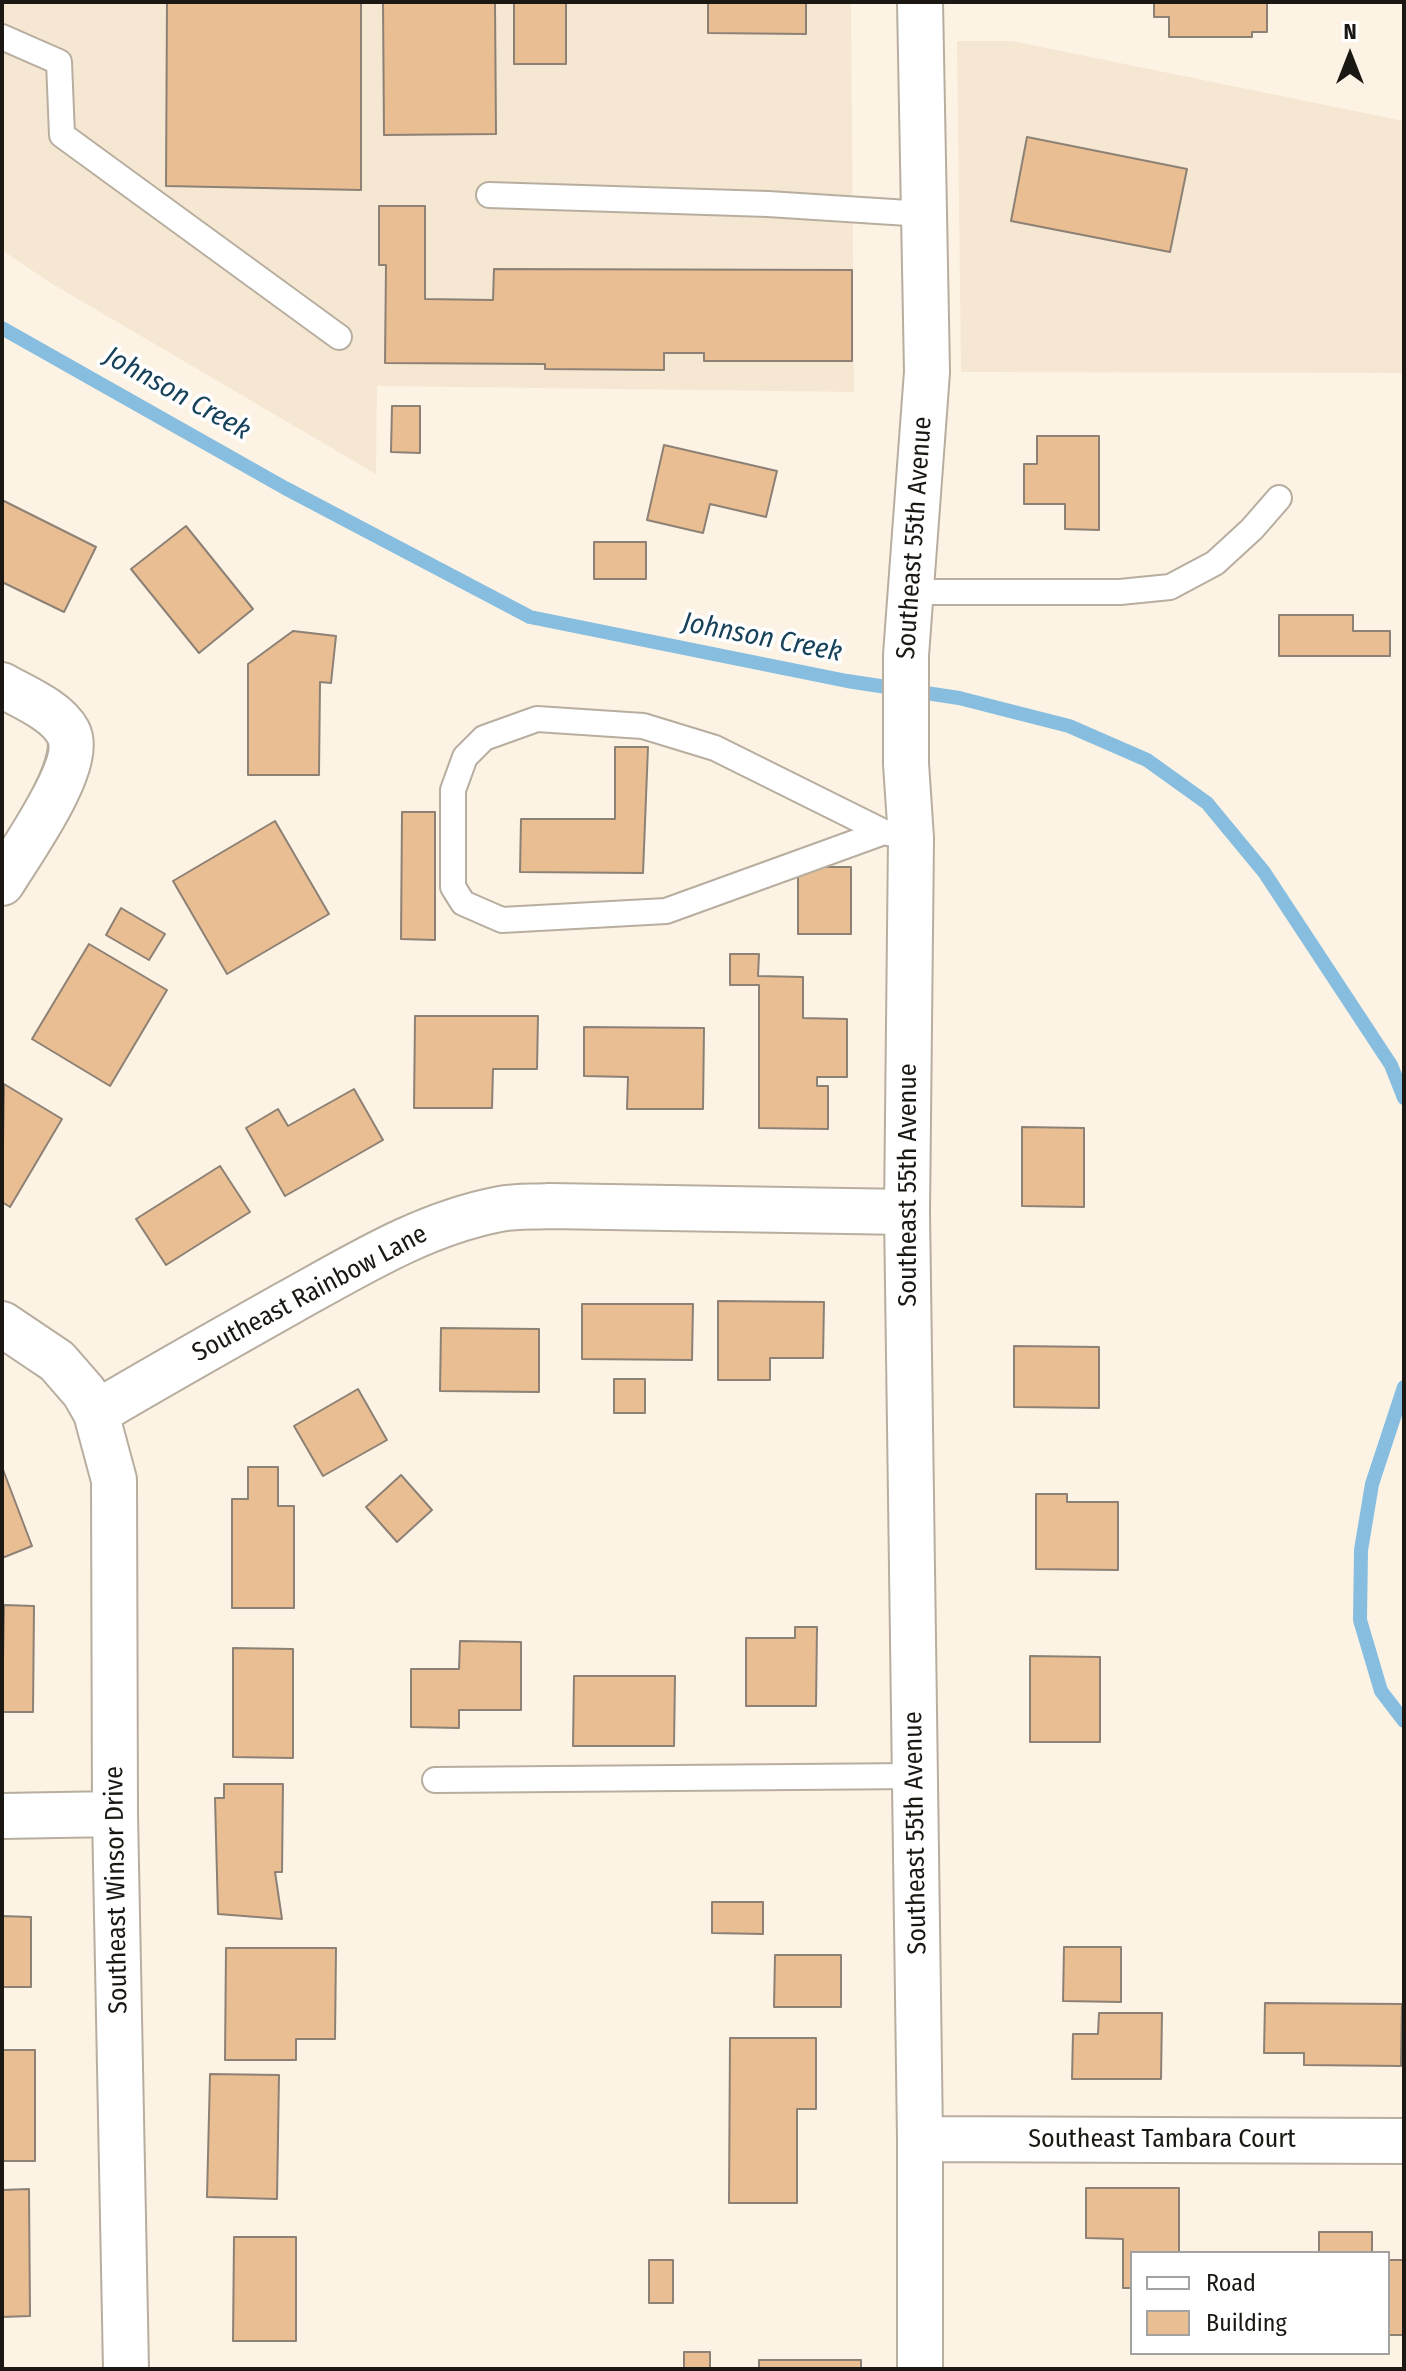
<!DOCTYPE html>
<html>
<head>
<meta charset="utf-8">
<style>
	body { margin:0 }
	#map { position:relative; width:1406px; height:2371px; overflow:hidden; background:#fdf3e4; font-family:"Fira Sans Condensed",sans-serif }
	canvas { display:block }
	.frame { position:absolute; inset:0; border:4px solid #1b1712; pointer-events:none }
	.legend { position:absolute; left:1130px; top:2251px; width:260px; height:104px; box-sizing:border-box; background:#fff; border:2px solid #a4a2a0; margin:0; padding:10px 14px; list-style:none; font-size:24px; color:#1b1712 }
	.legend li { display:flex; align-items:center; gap:16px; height:40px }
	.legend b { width:40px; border:2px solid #a4a2a0 }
	.north { position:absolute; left:1310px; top:16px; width:80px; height:80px; -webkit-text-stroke:6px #fff; paint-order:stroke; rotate:0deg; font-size:22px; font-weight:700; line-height:32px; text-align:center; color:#1b1712 }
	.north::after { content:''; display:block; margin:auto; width:28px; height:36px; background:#1b1712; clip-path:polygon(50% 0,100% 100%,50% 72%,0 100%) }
</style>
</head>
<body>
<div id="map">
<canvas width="1406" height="2371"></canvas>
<div class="frame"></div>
<ul class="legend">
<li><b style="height:10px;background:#fff"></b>Road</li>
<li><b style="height:22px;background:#e9be93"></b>Building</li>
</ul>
<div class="north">N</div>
</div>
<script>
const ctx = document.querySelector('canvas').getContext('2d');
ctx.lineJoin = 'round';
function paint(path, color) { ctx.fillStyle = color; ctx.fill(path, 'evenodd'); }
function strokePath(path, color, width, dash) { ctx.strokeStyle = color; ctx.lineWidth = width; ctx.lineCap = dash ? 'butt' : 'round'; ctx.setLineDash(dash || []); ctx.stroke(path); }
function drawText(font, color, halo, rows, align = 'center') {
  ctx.font = font + ' "Fira Sans Condensed",sans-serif'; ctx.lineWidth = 7; ctx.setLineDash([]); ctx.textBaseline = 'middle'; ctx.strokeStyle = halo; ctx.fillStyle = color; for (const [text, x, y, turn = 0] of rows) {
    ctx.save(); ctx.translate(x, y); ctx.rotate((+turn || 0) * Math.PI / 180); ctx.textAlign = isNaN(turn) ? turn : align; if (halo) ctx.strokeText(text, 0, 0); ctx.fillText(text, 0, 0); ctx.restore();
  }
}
paint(new Path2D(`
	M 2,2 L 851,2 L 854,392 L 377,386 L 376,474 L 49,282 L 2,250 Z
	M 957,41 L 1012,41 L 1404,121 L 1404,373 L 961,372 Z`), '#f6e7d2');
strokePath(new Path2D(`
	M 2,328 L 285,488 L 530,617 L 847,681 L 959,698 L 1069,726 L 1147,760 L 1207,803 L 1264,872 L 1391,1065 L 1404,1098
	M 1404,1387 L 1372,1484 L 1361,1550 L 1360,1620 L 1381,1691 L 1404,1721`), '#87bee0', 14);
const building = new Path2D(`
	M 167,2 L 361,2 L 361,190 L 166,186 Z
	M 383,2 L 495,2 L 496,134 L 384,135 Z
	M 514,2 L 566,2 L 566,64 L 514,64 Z
	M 708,2 L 806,2 L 806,34 L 708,33 Z
	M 1154,2 L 1267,2 L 1267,32 L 1252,32 L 1252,37 L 1169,37 L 1169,17 L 1154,17 Z
	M 1027,137 L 1187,169 L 1170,252 L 1011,221 Z
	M 379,206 L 425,206 L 425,299 L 493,300 L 494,269 L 852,270 L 852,361 L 704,361 L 704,353 L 664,353 L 664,370 L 545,369 L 545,364 L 385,363 L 386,265 L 379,265 Z
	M 392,406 L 420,406 L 420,453 L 391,452 Z
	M 1037,436 L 1099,436 L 1099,530 L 1065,529 L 1065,504 L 1024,504 L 1024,464 L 1037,464 Z
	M 664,445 L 777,471 L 766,517 L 710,504 L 703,533 L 647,520 Z
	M 2,500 L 96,547 L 64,612 L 2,582 Z
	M 186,526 L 253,609 L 199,653 L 131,569 Z
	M 594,542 L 646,542 L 646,579 L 594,579 Z
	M 1279,615 L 1353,615 L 1353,631 L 1390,631 L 1390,656 L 1279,656 Z
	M 293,631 L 336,636 L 331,683 L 320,682 L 319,775 L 248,775 L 248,664 Z
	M 615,747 L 648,747 L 643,873 L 520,872 L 521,819 L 615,819 Z
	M 402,812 L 435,812 L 435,940 L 401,939 Z
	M 275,821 L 329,914 L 227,974 L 173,881 Z
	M 798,867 L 851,867 L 851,934 L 798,934 Z
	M 121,908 L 165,934 L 149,960 L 106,935 Z
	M 89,944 L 167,990 L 110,1086 L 32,1039 Z
	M 730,954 L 759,954 L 758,976 L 803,977 L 803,1018 L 847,1019 L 847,1077 L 817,1077 L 817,1086 L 828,1086 L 828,1129 L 759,1128 L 759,985 L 730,985 Z
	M 415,1016 L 538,1016 L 537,1069 L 493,1069 L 492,1108 L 414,1108 Z
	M 584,1027 L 704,1028 L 703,1109 L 627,1109 L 628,1077 L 584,1076 Z
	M 4,1084 L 62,1119 L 10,1207 L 2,1202 Z
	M 354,1089 L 383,1140 L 285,1196 L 246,1128 L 278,1109 L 288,1126 Z
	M 1022,1127 L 1084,1128 L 1084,1207 L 1022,1206 Z
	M 220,1166 L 250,1212 L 166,1265 L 136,1219 Z
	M 718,1301 L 824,1302 L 823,1358 L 770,1358 L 770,1380 L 718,1380 Z
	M 582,1304 L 693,1304 L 692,1360 L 582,1359 Z
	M 441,1328 L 539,1329 L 539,1392 L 440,1391 Z
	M 1014,1346 L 1099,1347 L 1099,1408 L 1014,1407 Z
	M 614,1379 L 645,1379 L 645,1413 L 614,1413 Z
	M 358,1389 L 387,1440 L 323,1476 L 294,1426 Z
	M 2,1467 L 32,1546 L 2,1558 Z
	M 248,1467 L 278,1467 L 278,1506 L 294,1506 L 294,1608 L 232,1608 L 232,1499 L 248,1499 Z
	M 401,1475 L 432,1510 L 397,1542 L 366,1507 Z
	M 1036,1494 L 1067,1494 L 1067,1502 L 1118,1502 L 1118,1570 L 1036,1569 Z
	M 4,1605 L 34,1606 L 33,1712 L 2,1712 Z
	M 795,1627 L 817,1627 L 816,1706 L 746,1706 L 746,1638 L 795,1638 Z
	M 460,1641 L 521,1642 L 521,1710 L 459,1710 L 459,1728 L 411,1727 L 411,1669 L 459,1669 Z
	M 233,1648 L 293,1649 L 293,1758 L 233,1757 Z
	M 1030,1656 L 1100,1657 L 1100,1742 L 1030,1742 Z
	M 574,1676 L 675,1676 L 674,1746 L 573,1746 Z
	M 224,1784 L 283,1784 L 282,1872 L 275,1872 L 282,1919 L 218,1914 L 215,1798 L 224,1798 Z
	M 712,1902 L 763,1902 L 763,1934 L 712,1933 Z
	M 2,1916 L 31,1917 L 31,1987 L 2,1987 Z
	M 1064,1947 L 1121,1947 L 1121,2002 L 1063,2001 Z
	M 226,1948 L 336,1948 L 335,2039 L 296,2039 L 296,2060 L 225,2060 Z
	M 775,1955 L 841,1955 L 841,2007 L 774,2007 Z
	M 1265,2003 L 1402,2004 L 1401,2066 L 1304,2065 L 1304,2053 L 1264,2053 Z
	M 1099,2013 L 1162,2013 L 1161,2079 L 1072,2079 L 1073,2034 L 1098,2034 Z
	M 730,2038 L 816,2038 L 816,2109 L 797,2109 L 797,2203 L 729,2203 Z
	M 2,2050 L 35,2050 L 35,2161 L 2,2161 Z
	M 210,2074 L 279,2075 L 277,2199 L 207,2197 Z
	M 1086,2188 L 1179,2188 L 1179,2253 L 1132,2253 L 1132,2288 L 1123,2288 L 1123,2239 L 1086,2238 Z
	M 29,2189 L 30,2316 L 2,2317 L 2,2190 Z
	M 1319,2232 L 1372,2232 L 1372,2253 L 1319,2253 Z
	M 234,2237 L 296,2237 L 296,2341 L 233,2341 Z
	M 649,2260 L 673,2260 L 673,2303 L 649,2303 Z
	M 1388,2260 L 1404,2260 L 1404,2335 L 1388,2335 Z
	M 684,2352 L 710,2352 L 710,2369 L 684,2369 Z
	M 759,2360 L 861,2360 L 861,2369 L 759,2369 Z`);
paint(building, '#e9be93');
strokePath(building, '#8d8175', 2);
const service = new Path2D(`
	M 2,37 L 59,62 L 62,135 L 339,337
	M 489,195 L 768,204 L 924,214
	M 911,592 L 1120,592 L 1170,587 L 1215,563 L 1252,529 L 1279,498
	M 884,832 L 715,748 L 643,726 L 537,719 L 484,738 L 465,757 L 453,790 L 453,887 L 463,903 L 502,920 L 666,911 L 884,832 L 911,838
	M 435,1780 L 915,1776`);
const minor = new Path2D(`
	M 920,2 L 927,372 L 906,655 L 906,764 L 911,838 L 907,1212 L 920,2139 L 920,2369
	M 2,685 C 23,697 56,710 68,732 C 85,764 20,853 2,883
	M 2,1324 L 57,1361 L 84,1392 L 96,1413 L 114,1480 L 115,1814 L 126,2369
	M 96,1413 C 160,1375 224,1339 288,1303 C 357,1265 422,1224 500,1209 C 516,1206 533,1207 549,1206 L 907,1212
	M 2,1816 L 115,1814
	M 920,2139 L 1404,2141`);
strokePath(service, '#b8aea0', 28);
strokePath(minor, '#b8aea0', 48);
strokePath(service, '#fff', 24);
strokePath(minor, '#fff', 44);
drawText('26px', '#1b1712', '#fff', [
	["Southeast 55th Avenue",915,538,-86],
	["Southeast 55th Avenue",909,1185,-90],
	["Southeast Rainbow Lane",310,1294,-28],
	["Southeast 55th Avenue",916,1833,-91],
	["Southeast Winsor Drive",117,1890,-91],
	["Southeast Tambara Court",1162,2140]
]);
drawText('italic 28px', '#17425a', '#fff', [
	["Johnson Creek",177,394,29],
	["Johnson Creek",762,638,11]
]);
</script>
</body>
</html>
